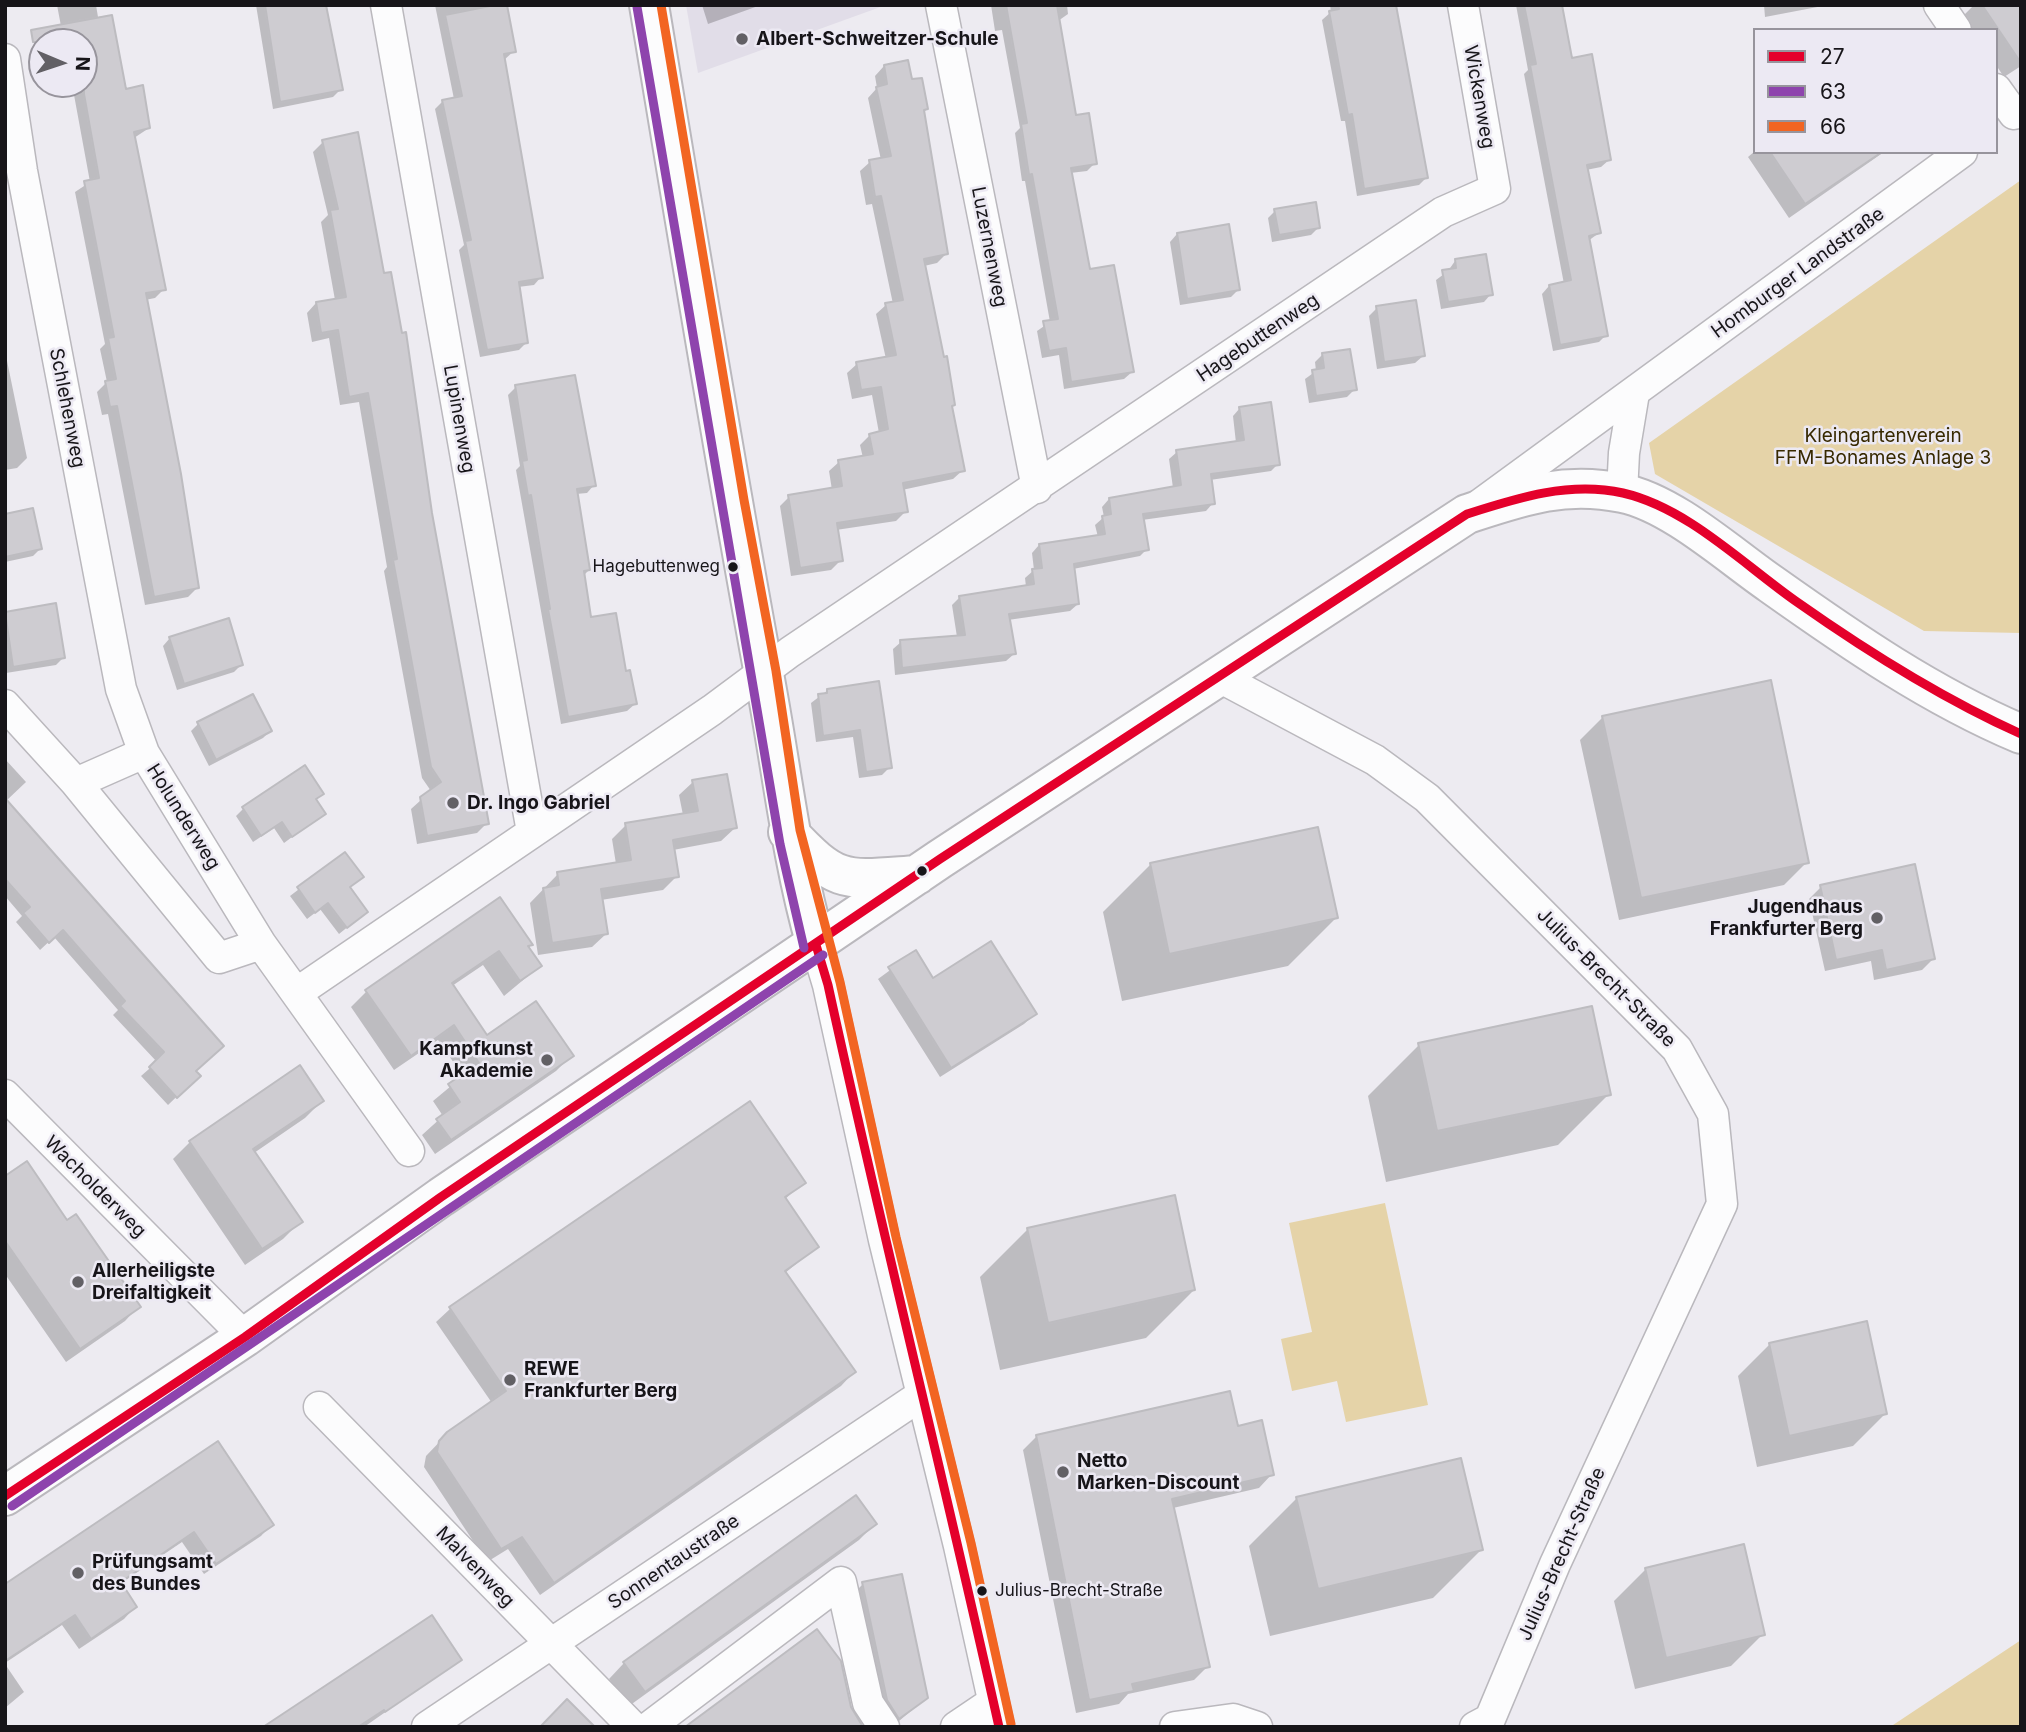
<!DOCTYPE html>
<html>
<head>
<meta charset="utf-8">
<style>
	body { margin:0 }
	#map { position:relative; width:2026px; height:1732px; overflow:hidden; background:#edebf1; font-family:Inter,sans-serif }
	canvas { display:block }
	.frame { position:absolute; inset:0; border:7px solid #171519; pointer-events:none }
	.legend { position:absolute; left:1753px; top:28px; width:245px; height:126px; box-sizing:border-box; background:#ece9f3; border:2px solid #97949c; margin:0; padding:9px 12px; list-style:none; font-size:21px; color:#171519 }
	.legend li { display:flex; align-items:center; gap:14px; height:35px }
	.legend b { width:35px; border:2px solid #97949c }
	.north { position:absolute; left:28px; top:28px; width:70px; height:70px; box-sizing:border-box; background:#ece9f3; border:2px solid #97949c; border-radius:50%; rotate:92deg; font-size:19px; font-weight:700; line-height:28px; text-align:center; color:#171519 }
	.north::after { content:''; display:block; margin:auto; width:24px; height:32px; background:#626065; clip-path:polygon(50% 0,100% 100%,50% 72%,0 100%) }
</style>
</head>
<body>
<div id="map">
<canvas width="2026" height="1732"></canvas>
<div class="frame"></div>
<ul class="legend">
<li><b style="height:9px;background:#e4002b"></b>27</li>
<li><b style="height:9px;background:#8e44ad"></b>63</li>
<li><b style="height:9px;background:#f26522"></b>66</li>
</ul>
<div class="north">N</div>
</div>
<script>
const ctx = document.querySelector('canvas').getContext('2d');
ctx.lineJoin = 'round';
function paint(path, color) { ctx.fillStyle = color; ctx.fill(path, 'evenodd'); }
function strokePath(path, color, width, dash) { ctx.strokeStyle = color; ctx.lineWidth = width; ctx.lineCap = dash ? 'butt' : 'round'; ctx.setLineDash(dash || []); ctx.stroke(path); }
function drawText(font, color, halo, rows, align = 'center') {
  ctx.font = font + ' Inter,sans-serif'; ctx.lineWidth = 5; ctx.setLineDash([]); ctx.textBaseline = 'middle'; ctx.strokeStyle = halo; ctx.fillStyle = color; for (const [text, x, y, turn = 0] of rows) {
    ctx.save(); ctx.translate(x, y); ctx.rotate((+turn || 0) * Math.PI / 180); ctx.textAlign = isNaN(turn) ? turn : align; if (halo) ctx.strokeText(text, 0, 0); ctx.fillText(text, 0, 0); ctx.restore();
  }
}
paint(new Path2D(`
	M 686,5 L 886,5 L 698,73 Z`), '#e1dde8');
paint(new Path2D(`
	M 2021,180 L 2021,633 L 1924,631 L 1655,474 L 1649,443 Z
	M 1385,1203 L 1428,1405 L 1346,1422 L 1337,1381 L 1292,1391 L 1281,1339 L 1312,1332 L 1289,1223 Z
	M 2021,1640 L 2021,1727 L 1890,1727 Z`), '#e5d3a8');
paint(new Path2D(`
	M 57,5 L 96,5 L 98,17 L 110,15 L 124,91 L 149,128 L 134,138 L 164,289 L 155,298 L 145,300 L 197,588 L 188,597 L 145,605 L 108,414 L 102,415 L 97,392 L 107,382 L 100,349 L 105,344 L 75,192 L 90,182 L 72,84 L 84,84 L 84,42 L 64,42 Z
	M 256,5 L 326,5 L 341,89 L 333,97 L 273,109 Z
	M 435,5 L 491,5 L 514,51 L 504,60 L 541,277 L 534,285 L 518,287 L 527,342 L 519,350 L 480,357 L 459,250 L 464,245 L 435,109 L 443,101 L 454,99 Z
	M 702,5 L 761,5 L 708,24 Z
	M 991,5 L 1067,5 L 1068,14 L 1058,21 L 1074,117 L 1095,163 L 1087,171 L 1070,173 L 1089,271 L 1132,372 L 1124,379 L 1064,389 L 1059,355 L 1042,358 L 1037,331 L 1050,322 L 1025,181 L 1022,181 L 1015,133 L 1020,128 L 1002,30 L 995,31 Z
	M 1330,5 L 1395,5 L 1426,178 L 1419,185 L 1357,196 L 1345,121 L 1341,121 L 1322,20 L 1331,12 Z
	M 1516,5 L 1561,5 L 1571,60 L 1609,160 L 1601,167 L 1586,170 L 1599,233 L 1588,241 L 1606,335 L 1599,342 L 1553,351 L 1542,294 L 1549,286 L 1564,284 L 1524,74 L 1528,70 Z
	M 1764,5 L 1828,5 L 1765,17 Z
	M 1974,5 L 2021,5 L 2021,66 L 2004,77 L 1996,65 L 1996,30 L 1973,30 L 1963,16 Z
	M 884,66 L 911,81 L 927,109 L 923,113 L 946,254 L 937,263 L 924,266 L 963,470 L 953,479 L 902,490 L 906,511 L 896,521 L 836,530 L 841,560 L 831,570 L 791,576 L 780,506 L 789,497 L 832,490 L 829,471 L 839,462 L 863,458 L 860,445 L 870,435 L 879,433 L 872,395 L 852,399 L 847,373 L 857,364 L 886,359 L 876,314 L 886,305 L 893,304 L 872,204 L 866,205 L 860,171 L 870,162 L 881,160 L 868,98 L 877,88 L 875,76 Z
	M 323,142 L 383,275 L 401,335 L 487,823 L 477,833 L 417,844 L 411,809 L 431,791 L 422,778 L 384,571 L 387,567 L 359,402 L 340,405 L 329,338 L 312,342 L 307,313 L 316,303 L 335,300 L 321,222 L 328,215 L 313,152 Z
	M 1755,151 L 1755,152 L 1884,152 L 1789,218 L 1748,157 Z
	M 1275,211 L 1318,228 L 1311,235 L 1272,242 L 1268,218 Z
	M 1177,234 L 1238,290 L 1231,297 L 1180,305 L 1170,242 Z
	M 1455,261 L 1491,294 L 1484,302 L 1441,309 L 1436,280 L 1448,271 Z
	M 1377,308 L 1423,356 L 1415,363 L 1377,369 L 1369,316 Z
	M 5,351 L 27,458 L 17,468 L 5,470 Z
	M 1322,355 L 1355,389 L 1347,397 L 1309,403 L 1305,379 L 1316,371 L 1315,362 Z
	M 516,387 L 594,485 L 587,493 L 576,494 L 589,570 L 583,576 L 590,619 L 624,673 L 635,704 L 627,711 L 561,724 L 516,470 L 520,466 L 508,395 Z
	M 1240,408 L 1278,464 L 1271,471 L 1210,480 L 1213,503 L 1206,511 L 1142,520 L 1147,549 L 1140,556 L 1073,569 L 1078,604 L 1070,611 L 1008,620 L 1014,654 L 1006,661 L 895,675 L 893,649 L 901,642 L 957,637 L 952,605 L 960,597 L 1026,587 L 1025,578 L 1034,570 L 1032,553 L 1039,545 L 1098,537 L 1095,525 L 1104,517 L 1102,507 L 1109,499 L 1173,488 L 1169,459 L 1177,452 L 1236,443 L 1233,416 Z
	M 5,516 L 40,549 L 33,556 L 5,562 Z
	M 5,613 L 64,657 L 56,665 L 6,673 Z
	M 170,638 L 241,665 L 234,672 L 177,690 L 163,646 Z
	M 878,683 L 890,767 L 882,775 L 859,778 L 853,737 L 816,742 L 811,703 L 828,690 Z
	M 1603,717 L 1807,862 L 1784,885 L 1619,920 L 1580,740 Z
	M 198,724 L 270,731 L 263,738 L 209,766 L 191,731 Z
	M 5,759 L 26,782 L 6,801 L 198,1076 L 168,1105 L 141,1076 L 157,1062 L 113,1015 L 118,1010 L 54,937 L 40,950 L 16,922 L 22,916 L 5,896 Z
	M 693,782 L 735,828 L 721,841 L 673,850 L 677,876 L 663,890 L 601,900 L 606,934 L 592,947 L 538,955 L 530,903 L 558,874 L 616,864 L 612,839 L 626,825 L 683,815 L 679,795 Z
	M 322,794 L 315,801 L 323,814 L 284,843 L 274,828 L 253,842 L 236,816 L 243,809 Z
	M 345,854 L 361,877 L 349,888 L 366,912 L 339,934 L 320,909 L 307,919 L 290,896 Z
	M 1151,864 L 1336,918 L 1288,966 L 1122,1001 L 1103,912 Z
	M 1821,887 L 1934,958 L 1922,970 L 1874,980 L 1871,961 L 1825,971 L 1809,899 Z
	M 500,899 L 531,945 L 528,949 L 540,966 L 504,996 L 483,965 L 452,986 L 487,1037 L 571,1056 L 556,1071 L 435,1154 L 422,1135 L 443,1116 L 433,1101 L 463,1076 L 438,1040 L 394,1070 L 351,1007 L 367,991 Z
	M 915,952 L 933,980 L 1035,1014 L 1024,1024 L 940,1077 L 878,979 Z
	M 1419,1045 L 1609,1094 L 1558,1145 L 1386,1182 L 1368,1096 Z
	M 322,1101 L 305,1118 L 254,1153 L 300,1222 L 283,1239 L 245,1265 L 173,1159 L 190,1142 Z
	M 749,1103 L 804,1182 L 784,1200 L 817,1247 L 785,1273 L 854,1372 L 841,1386 L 540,1595 L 508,1549 L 487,1562 L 424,1467 L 426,1456 L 448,1433 L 492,1403 L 436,1322 L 450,1309 Z
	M 5,1179 L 66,1222 L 138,1307 L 125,1321 L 66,1362 L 5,1274 Z
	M 1028,1229 L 1194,1290 L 1146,1338 L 1000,1370 L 980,1277 Z
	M 1770,1344 L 1885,1414 L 1853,1446 L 1757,1467 L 1738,1376 Z
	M 1237,1428 L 1272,1474 L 1259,1488 L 1173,1508 L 1208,1666 L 1194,1680 L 1128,1694 L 1119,1704 L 1076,1713 L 1023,1450 L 1037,1436 Z
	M 218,1443 L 272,1524 L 261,1536 L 204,1574 L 182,1542 L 120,1584 L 135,1607 L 124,1619 L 79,1649 L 62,1625 L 5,1663 L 5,1586 Z
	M 1297,1498 L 1481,1550 L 1433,1598 L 1270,1636 L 1249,1546 Z
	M 875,1524 L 859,1540 L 629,1706 L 609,1679 L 624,1663 Z
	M 1646,1569 L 1763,1634 L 1731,1666 L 1635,1689 L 1614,1601 Z
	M 863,1584 L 926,1698 L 892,1727 L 849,1598 Z
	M 460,1660 L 364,1727 L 269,1727 Z
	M 5,1664 L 24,1692 L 5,1708 Z`), '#0003');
const building = new Path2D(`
	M 265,5 L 326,5 L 343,90 L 280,102 Z
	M 495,5 L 507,5 L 516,52 L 504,54 L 543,278 L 519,282 L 528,343 L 487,350 L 465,241 L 471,240 L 442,100 L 462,96 L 445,15 Z
	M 1006,5 L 1057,5 L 1076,115 L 1089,113 L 1097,164 L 1071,168 L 1090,269 L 1114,265 L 1134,372 L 1071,382 L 1066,348 L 1049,351 L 1043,321 L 1058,319 L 1032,174 L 1029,175 L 1021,124 L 1027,123 Z
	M 1338,5 L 1396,5 L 1428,178 L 1364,189 L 1352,114 L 1348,115 L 1329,11 L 1339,9 Z
	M 1524,5 L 1562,5 L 1572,58 L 1592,54 L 1611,160 L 1587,165 L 1601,233 L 1589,236 L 1608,336 L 1560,345 L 1549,285 L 1571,280 L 1530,65 L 1536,64 Z
	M 1982,5 L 2021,5 L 2021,63 Z
	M 112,15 L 126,89 L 143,85 L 150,128 L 134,132 L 166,290 L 146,293 L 181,474 L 199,588 L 154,597 L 117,406 L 110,407 L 105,381 L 116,379 L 108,338 L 114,337 L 84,181 L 99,178 L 84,94 L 84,42 L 33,42 L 31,30 Z
	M 908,60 L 912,79 L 922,78 L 928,109 L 924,110 L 948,254 L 924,259 L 944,357 L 947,356 L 955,405 L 952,406 L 965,471 L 903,483 L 908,512 L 837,523 L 843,561 L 800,568 L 788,495 L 842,486 L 838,460 L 873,454 L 869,434 L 888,429 L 881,387 L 861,390 L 856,362 L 896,355 L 885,303 L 903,300 L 881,196 L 875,197 L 869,160 L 891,156 L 876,87 L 887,84 L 884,65 Z
	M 358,132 L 384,273 L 391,272 L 402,333 L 406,332 L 432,513 L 489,824 L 427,836 L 420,797 L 441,782 L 431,767 L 393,560 L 397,559 L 368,393 L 349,397 L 338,330 L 321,333 L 316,302 L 346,297 L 330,210 L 338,209 L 322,140 Z
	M 1770,152 L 1882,152 L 1805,204 Z
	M 1316,202 L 1320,228 L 1279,235 L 1274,209 Z
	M 1229,224 L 1240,290 L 1187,299 L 1177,233 Z
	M 1486,254 L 1493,295 L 1448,302 L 1442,270 L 1456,268 L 1455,259 Z
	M 1416,300 L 1425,356 L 1384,362 L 1376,306 Z
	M 1350,349 L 1357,390 L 1316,396 L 1312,370 L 1324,368 L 1322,353 Z
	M 575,375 L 596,486 L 577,489 L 590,570 L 584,571 L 591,617 L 616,613 L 626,671 L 630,670 L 637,704 L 568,717 L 548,609 L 550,609 L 531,495 L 528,496 L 522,461 L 527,460 L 515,385 Z
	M 1271,402 L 1280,465 L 1211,474 L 1215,504 L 1143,514 L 1149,550 L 1074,564 L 1079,604 L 1009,614 L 1016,654 L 902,668 L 900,640 L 965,635 L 959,596 L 1034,584 L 1032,569 L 1042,568 L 1039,544 L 1105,534 L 1102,516 L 1111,514 L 1109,498 L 1181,485 L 1176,450 L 1244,440 L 1239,407 Z
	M 33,508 L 42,549 L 5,557 L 5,514 Z
	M 56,603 L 65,658 L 13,667 L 5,612 Z
	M 229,618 L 243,665 L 184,684 L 169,637 Z
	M 1771,680 L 1809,863 L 1641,898 L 1602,716 Z
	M 879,681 L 892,768 L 866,772 L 860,730 L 823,736 L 818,694 L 827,693 L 827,689 Z
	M 253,694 L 272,731 L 216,760 L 197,722 Z
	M 305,765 L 324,794 L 316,799 L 326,814 L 292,837 L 282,822 L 261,836 L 242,807 Z
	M 727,774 L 737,828 L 673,840 L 679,877 L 601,889 L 608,934 L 552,943 L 543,888 L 559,885 L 557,872 L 631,860 L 625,823 L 698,811 L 692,780 Z
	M 5,798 L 224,1046 L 196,1071 L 201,1076 L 177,1098 L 149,1067 L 164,1052 L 120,1006 L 125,1001 L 63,930 L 49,943 L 23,913 L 30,907 L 5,879 Z
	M 1318,827 L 1338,918 L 1169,954 L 1150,863 Z
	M 345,852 L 364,877 L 350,887 L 368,912 L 347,928 L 328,903 L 315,913 L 297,887 Z
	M 1915,864 L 1935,959 L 1886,970 L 1882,950 L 1836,960 L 1820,885 Z
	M 500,897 L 533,945 L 528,946 L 542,966 L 520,981 L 499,951 L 452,983 L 487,1035 L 536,1001 L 574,1056 L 451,1140 L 436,1119 L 460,1102 L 448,1084 L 479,1063 L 454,1025 L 411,1056 L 365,990 Z
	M 991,941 L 1037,1014 L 951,1068 L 888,967 L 916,950 L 933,978 Z
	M 1592,1006 L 1611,1095 L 1437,1131 L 1418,1043 Z
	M 300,1065 L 324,1101 L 253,1149 L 303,1222 L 262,1249 L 189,1141 Z
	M 750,1101 L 806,1183 L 785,1197 L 819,1247 L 785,1271 L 856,1372 L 554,1583 L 522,1537 L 501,1549 L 437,1452 L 439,1441 L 447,1432 L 506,1391 L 449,1307 Z
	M 27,1161 L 67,1220 L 76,1214 L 141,1307 L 80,1349 L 5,1241 L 5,1176 Z
	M 1175,1195 L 1195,1290 L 1048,1323 L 1027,1228 Z
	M 1867,1321 L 1887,1414 L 1789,1436 L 1769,1343 Z
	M 1230,1391 L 1238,1426 L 1262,1420 L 1274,1475 L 1172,1499 L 1210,1667 L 1132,1684 L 1134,1691 L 1089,1700 L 1036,1435 Z
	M 218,1441 L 274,1525 L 216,1564 L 194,1532 L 121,1582 L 137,1607 L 91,1639 L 75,1615 L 5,1661 L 5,1584 Z
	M 1461,1458 L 1483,1550 L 1318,1589 L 1296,1497 Z
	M 856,1495 L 877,1524 L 645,1692 L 623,1662 Z
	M 1744,1544 L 1765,1635 L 1666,1658 L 1645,1568 Z
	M 902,1574 L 928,1698 L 899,1719 L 887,1700 L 862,1582 Z
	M 432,1615 L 462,1660 L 385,1712 L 384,1710 L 358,1727 L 263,1727 Z
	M 817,1629 L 841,1661 L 851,1707 L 863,1727 L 685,1727 Z
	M 567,1699 L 595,1727 L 540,1727 Z`);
paint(building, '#ceccd1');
strokePath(building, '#bdbcc0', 2);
const minor = new Path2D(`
	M 386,5 L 532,832
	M 941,5 L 1037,488
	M 1939,5 L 1956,30
	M 5,59 L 22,171 L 121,689 L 144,753 L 261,944 L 409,1151
	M 1996,89 L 2014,114
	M 1622,493 L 1624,453 L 1634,393
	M 1479,505 L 1962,152
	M 1219,677 L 1375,760 L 1427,798 L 1677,1049 L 1713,1114 L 1722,1204 L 1555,1564 L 1490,1719 L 1475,1727
	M 5,705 L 76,783 L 144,753
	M 76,783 L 219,958 L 261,944
	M 816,945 L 828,985 L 884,1240 L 959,1546 L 999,1727
	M 298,992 L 712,710 L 790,652 L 1443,212 L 1495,189 L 1463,5
	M 5,1095 L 245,1337
	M 319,1407 L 633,1727
	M 427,1727 L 920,1396
	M 649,1727 L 841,1582 L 868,1703 L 884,1727
	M 956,1727 L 993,1702
	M 1175,1727 L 1233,1719 L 1257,1727`);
const tertiary = new Path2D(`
	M 649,5 C 686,227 722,448 763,669 C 781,761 790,854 816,945
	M 788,832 C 838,886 846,880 917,875
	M 5,1496 L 245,1337 L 441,1197 L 940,859 L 1467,514 C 1522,496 1564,481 1622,493 C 1672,503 1729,555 1771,584 C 1850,640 1931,696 2021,734`);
strokePath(minor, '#bab8bd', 33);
strokePath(tertiary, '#bab8bd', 42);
strokePath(minor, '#fcfcfd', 30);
strokePath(tertiary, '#fcfcfd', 38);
strokePath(new Path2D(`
	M 816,945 L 828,985 C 882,1233 944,1479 999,1727
	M 5,1496 L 245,1337 L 441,1197 L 940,859 L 1467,514 C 1517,498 1569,481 1623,493 C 1688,508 1744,565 1797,602 C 1868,652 1941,698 2021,734`), '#e4002b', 9);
strokePath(new Path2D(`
	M 637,7 L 780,844 L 804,948
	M 12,1506 L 823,955`), '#8e44ad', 9);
strokePath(new Path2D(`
	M 661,5 L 744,500 L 776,671 L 800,830 L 840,982 L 896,1237 L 971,1543 L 1011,1724`), '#f26522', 9);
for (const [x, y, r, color] of [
	[742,39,7,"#626065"],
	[733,567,6,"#171519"],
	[453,803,7,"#626065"],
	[922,871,6,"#171519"],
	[1877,918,7,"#626065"],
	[547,1060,7,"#626065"],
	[78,1282,7,"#626065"],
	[510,1380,7,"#626065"],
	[1063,1472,7,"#626065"],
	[78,1573,7,"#626065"],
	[982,1591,6,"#171519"]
]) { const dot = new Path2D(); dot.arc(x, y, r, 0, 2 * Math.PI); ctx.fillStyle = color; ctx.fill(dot); strokePath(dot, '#ece9f3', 2.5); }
drawText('17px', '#171519', '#ece9f3', [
	["Hagebuttenweg",720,567],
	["Julius-Brecht-Straße",995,1591,"left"]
], 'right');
drawText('bold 19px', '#171519', '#ece9f3', [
	["Albert-Schweitzer-Schule",756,39],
	["Dr. Ingo Gabriel",467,803],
	["Jugendhaus",1863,907,"right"],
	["Frankfurter Berg",1863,929,"right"],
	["Kampfkunst",533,1049,"right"],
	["Akademie",533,1071,"right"],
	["Allerheiligste",92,1271],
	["Dreifaltigkeit",92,1293],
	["REWE",524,1369],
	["Frankfurter Berg",524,1391],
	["Netto",1077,1461],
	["Marken-Discount",1077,1483],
	["Prüfungsamt",92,1562],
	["des Bundes",92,1584]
], 'left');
drawText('19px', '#171519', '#ece9f3', [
	["Wickenweg",1479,97,80],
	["Luzernenweg",989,247,79],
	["Homburger Landstraße",1798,273,-36],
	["Hagebuttenweg",1258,338,-34],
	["Schlehenweg",67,408,79],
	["Lupinenweg",459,419,80],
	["Holunderweg",183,817,58],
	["Julius-Brecht-Straße",1606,978,45],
	["Wacholderweg",95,1187,45],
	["Julius-Brecht-Straße",1562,1554,-66],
	["Sonnentaustraße",674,1562,-34],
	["Malvenweg",475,1567,46]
]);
drawText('19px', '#372900', '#ece9f3', [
	["Kleingartenverein",1883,436],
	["FFM-Bonames Anlage 3",1883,458]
]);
</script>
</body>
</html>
